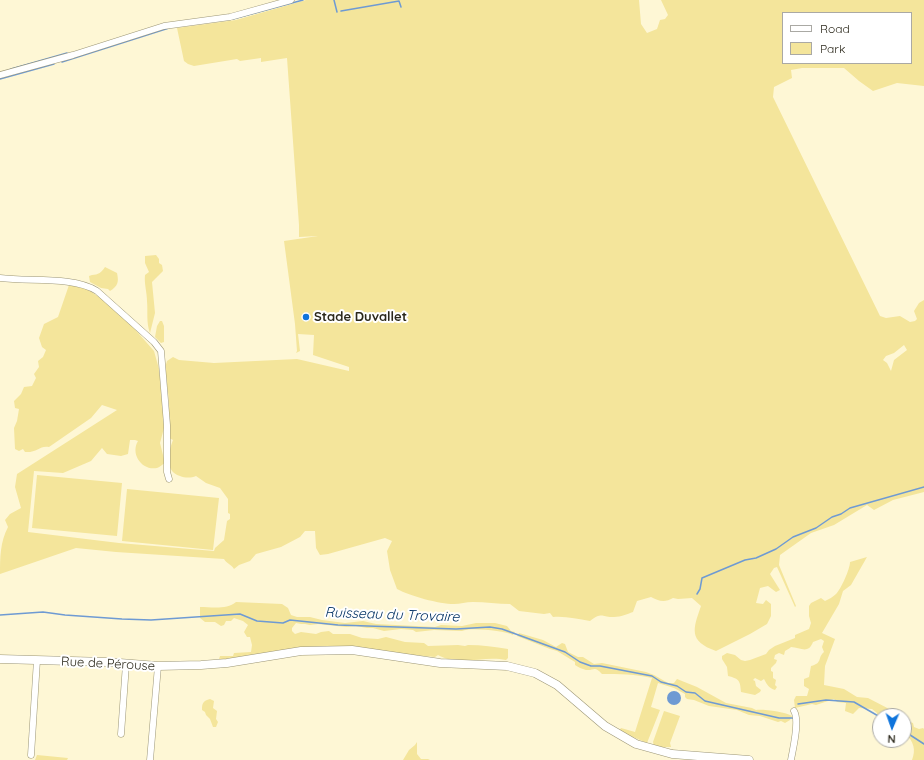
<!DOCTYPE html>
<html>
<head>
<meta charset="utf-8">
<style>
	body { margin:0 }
	#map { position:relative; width:924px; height:760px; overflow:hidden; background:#fef7d5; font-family:Quicksand,sans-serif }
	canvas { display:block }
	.legend { position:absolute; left:782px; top:12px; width:130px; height:52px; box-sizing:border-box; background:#fff; border:1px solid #aaa9a4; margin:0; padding:5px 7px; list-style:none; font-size:12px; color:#2b281b }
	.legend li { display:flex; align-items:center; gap:8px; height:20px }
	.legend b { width:20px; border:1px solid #aaa9a4 }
	.north { position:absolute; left:872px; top:708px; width:40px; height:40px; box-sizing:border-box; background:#fff; border:1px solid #aaa9a4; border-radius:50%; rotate:182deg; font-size:11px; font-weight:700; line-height:16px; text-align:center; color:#2b281b }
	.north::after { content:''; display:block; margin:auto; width:14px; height:18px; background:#0e74dc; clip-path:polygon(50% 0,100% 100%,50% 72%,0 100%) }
</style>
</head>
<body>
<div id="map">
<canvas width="924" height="760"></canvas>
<ul class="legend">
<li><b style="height:5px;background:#fff"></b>Road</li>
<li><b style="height:11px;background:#f4e59b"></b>Park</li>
</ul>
<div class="north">N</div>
</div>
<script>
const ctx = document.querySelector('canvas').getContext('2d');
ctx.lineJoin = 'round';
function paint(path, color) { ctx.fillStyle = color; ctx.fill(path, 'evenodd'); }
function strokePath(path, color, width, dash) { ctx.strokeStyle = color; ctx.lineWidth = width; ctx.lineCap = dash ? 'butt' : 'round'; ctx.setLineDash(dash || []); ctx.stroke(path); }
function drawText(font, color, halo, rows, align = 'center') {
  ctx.font = font + ' Quicksand,sans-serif'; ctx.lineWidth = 4; ctx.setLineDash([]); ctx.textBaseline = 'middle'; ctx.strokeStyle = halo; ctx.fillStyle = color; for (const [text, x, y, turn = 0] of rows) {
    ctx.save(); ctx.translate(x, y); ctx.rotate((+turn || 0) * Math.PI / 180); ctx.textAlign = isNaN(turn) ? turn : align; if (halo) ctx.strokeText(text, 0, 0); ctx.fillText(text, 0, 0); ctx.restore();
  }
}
paint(new Path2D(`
	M 306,0 L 639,0 L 641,24 L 647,33 L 657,29 L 660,20 L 665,19 L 668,15 L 661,0 L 924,0 L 924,86 L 897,83 L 873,91 L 859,81 L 844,68 L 802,68 L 791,70 L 792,78 L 774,87 L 773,97 L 880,316 L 886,318 L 900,316 L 910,322 L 915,321 L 917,319 L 914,311 L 919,303 L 924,300 L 924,492 L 893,500 L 874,510 L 867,505 L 834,525 L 811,533 L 780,555 L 779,565 L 796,606 L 795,607 L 777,567 L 774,568 L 770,574 L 780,590 L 776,592 L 768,586 L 760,588 L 756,603 L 763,604 L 766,600 L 771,604 L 771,616 L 767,624 L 750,634 L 716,651 C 688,641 693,629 701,606 L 692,598 L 678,599 L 673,598 C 665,603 658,601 651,597 L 637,601 L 633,612 C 627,614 621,617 614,617 C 602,618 603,611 590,621 C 577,619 566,616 553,617 L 550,613 L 544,614 L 519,611 L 510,604 C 498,604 485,602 473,602 C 466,602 460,604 454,604 C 439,604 410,596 397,589 L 390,570 L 387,551 L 392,541 L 385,538 L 328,554 L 320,555 L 316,548 L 315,531 L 305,531 L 300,537 L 281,547 L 256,554 L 250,561 L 239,565 L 234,569 C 231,564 227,564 224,559 L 116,552 L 76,548 L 0,574 C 0,558 0,542 8,527 L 5,520 L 10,514 L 21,508 L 15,487 L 17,474 L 117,410 L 102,405 L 91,418 L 49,447 C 40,445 37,453 25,452 L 23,449 L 19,451 L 15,449 L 14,428 L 17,421 L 19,409 L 15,408 L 14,401 L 21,394 L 24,387 L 32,386 L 36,378 L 34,374 L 39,367 L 38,361 L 43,357 L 46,350 L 42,347 L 39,338 L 44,324 L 58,317 L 69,285 L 87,289 L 102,299 L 132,326 L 154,351 L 159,369 L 163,409 L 164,428 L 160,443 L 165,463 C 163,464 160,467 157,468 C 142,471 130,454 138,441 L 135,440 L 130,440 L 128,454 L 121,456 L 107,454 L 102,448 L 91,461 L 63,473 L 34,471 L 28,532 L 119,543 L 214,551 L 215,548 L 224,540 L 227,521 L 230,519 L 230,514 L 228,513 L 228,499 L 220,488 L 206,483 L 196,476 C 191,478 185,478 180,476 C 164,471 168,453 173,440 L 169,438 L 169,401 L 165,368 L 167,361 L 173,357 L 179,360 L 214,363 L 297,359 L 349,371 L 349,367 L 313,355 L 314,335 L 298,334 L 300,351 L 296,353 L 297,351 L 295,324 L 284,241 L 318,236 L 299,237 L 299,225 L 287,58 L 261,62 L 261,58 L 240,61 L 237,59 L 194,66 L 188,64 L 184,61 L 177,28 L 236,20 ZM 783,13 L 911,13 L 911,63 L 783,63 ZM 904,345 L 907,350 L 894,360 L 891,371 L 887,363 L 883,360 L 886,356 L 894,353 Z
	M 156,255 L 159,259 L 159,263 L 162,265 L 163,271 L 152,282 L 155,313 L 150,333 C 146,322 148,312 147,301 C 147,292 144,284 145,275 L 149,272 L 145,263 L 145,256 Z
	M 105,267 L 117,273 C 119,282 118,286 110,291 L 108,289 L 101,288 L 90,282 L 89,276 L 92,275 C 98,275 102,272 105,267 Z
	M 160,321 L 162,321 L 164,326 L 164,342 L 161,343 L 155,337 L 157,326 Z
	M 37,475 L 122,483 L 117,536 L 32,528 Z
	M 127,489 L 219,498 L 213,550 L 122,541 Z
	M 867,557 L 851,585 L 843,591 L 839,604 L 822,633 L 835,639 L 825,666 L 824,685 L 844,689 L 857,697 L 868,698 L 895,712 L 902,713 L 906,718 L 905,722 L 907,723 L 910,722 L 913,723 L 914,727 L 919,729 L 923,728 L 924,729 L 924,760 L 912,760 C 916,750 914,741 905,734 L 904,736 L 904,716 L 880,716 L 880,726 L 877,719 L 877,713 L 872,709 L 859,708 L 853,714 L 845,711 L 846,703 L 837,702 L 834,699 L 816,705 L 812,704 L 795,708 L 794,700 L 796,696 L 807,696 L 809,689 L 804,686 L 804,679 L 809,677 L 811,666 C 823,663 817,658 824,652 L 822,647 L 824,641 L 821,639 L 813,642 C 808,655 800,647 791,647 C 790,648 787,650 785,651 L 784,655 L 779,653 L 775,655 L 774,659 L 777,660 L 776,663 L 771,668 L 771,671 L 773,672 L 773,678 L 776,680 L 775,685 L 777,687 L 775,690 C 769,688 767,685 764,679 L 761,681 L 755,678 L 753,680 L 755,681 L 756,686 L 761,690 L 760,692 L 755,695 L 741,692 C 740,681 740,679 728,676 L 727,667 L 722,659 L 722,656 L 727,653 L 735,655 L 741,660 L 745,661 L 750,660 L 766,654 L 769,650 L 775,646 L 795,638 L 795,635 L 809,629 L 811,623 L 809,616 L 809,606 L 811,603 L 821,598 L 825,601 C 829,599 833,597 836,594 C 841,589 850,569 850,562 Z
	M 236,602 L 282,604 L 288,608 L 291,615 L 297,617 L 310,617 L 322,620 L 345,623 L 363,621 L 376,624 L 435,627 L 441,625 L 462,626 L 476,623 L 495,623 L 507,626 L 511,631 L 515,632 L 513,635 C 504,631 471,627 462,631 L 434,630 L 416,632 L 413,630 L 401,629 L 384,631 L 373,628 L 367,628 L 356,626 L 346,627 L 318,624 L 310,625 L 305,624 L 301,624 L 296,623 L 292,628 L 292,631 L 295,634 L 301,632 L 316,634 L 321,632 L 329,631 L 333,634 L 350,634 L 362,638 L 378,639 L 386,637 L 405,642 L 424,643 L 428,646 L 458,645 L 465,646 L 468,645 C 482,645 495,647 508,649 L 508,658 L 506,660 C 484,655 460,667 438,655 L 435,657 L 392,653 L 290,649 L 222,660 L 219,659 L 220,656 L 233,656 L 234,653 L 251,652 L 252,645 L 250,637 L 247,637 L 244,632 L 248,625 L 243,621 L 234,618 L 231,621 L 226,621 L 224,625 L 221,626 L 215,622 L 205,622 L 200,618 L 200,607 C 211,607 227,610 236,602 Z
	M 519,633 L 543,640 L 556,647 L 562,643 L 565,644 L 568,652 L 578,657 L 583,657 L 594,664 L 602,663 L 646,672 L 654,675 L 668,683 L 674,683 L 677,679 L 697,687 L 726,703 L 752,708 L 756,710 C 763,709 786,712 792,716 L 790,720 L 785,723 L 781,721 L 778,722 L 760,716 L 749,715 L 737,710 L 709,706 L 694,700 L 687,699 L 685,697 L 685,694 L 674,688 L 658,683 L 651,707 L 660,710 L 647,743 L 619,731 L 621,728 L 635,732 L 652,678 C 635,674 619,674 602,674 C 594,665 594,671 586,670 C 582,669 578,667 575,665 L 575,662 L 557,651 L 550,649 L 517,636 Z
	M 210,699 L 214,701 L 213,708 L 217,711 L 216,719 L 218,722 L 216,727 L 213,727 L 210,719 L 206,715 L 205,712 L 202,710 C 202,703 203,701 210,699 Z
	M 664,711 L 680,716 L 670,743 L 671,747 L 662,747 L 654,746 L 653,742 Z
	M 417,742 L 417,754 L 421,759 L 428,759 L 430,760 L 403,760 L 409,750 L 415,745 Z
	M 37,755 L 68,758 L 67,760 L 29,760 L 35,760 Z`), '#f4e59b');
paint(new Path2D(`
	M667 698a7 7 0 1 1 14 0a7 7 0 1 1-14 0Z`), '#6e9ad3');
strokePath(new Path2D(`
	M 334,0 L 337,12
	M 341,11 L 399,1 L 401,7
	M 233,19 L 303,0
	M 62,62 L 169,28
	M 11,69 L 67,53
	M 0,79 L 54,64
	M 697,594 L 700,589 L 702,578 L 745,560 L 756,558 L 776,549 L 793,537 L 816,528 L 832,517 L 841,514 L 850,508 L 924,487
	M 0,615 L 43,612 L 65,615 L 122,619 L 151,620 L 240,614 L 257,621 L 283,623 L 290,620 L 338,625 L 456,629 L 490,627 L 502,629 L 565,652 L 580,662 L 591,666 L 600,666 L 652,676 L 661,682 L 677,686 L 686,692 L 695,693 L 705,701 L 779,718 L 794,718
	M 798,704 L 826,700 L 854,702 L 880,717
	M 904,731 L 924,744`), '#6e9ad3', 1.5);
const minor = new Path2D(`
	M 0,75 L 73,55 L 164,26 L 230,17 L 291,0
	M 0,278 C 29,282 73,276 97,291 L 154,342 L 161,351 L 167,425 L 167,472 L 169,479
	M 121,734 L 126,664
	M 31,755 L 37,660
	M 150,760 L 158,666
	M 791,760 C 793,748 800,721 794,711`);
const tertiary = new Path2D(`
	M 0,659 L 107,662 L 158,666 L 201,665 L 227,663 L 301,651 L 352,650 L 440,663 L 507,666 L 535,673 L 557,685 L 605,726 L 636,744 L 672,754 L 749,760`);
strokePath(minor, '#9c9676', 7);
strokePath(tertiary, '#9c9676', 9);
strokePath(minor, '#fff', 6);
strokePath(tertiary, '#fff', 8);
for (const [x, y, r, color] of [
	[306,317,4,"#0e74dc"]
]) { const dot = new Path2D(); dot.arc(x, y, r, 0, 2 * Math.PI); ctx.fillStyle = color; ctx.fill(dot); strokePath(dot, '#fff', 1.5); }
drawText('bold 13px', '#2b281b', '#fff', [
	["Stade Duvallet",314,317]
], 'left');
drawText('13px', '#2b281b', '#fff', [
	["Rue de Pérouse",108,664,3]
]);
drawText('italic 14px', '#013063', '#fff', [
	["Ruisseau du Trovaire",392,615,2]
]);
</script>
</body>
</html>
